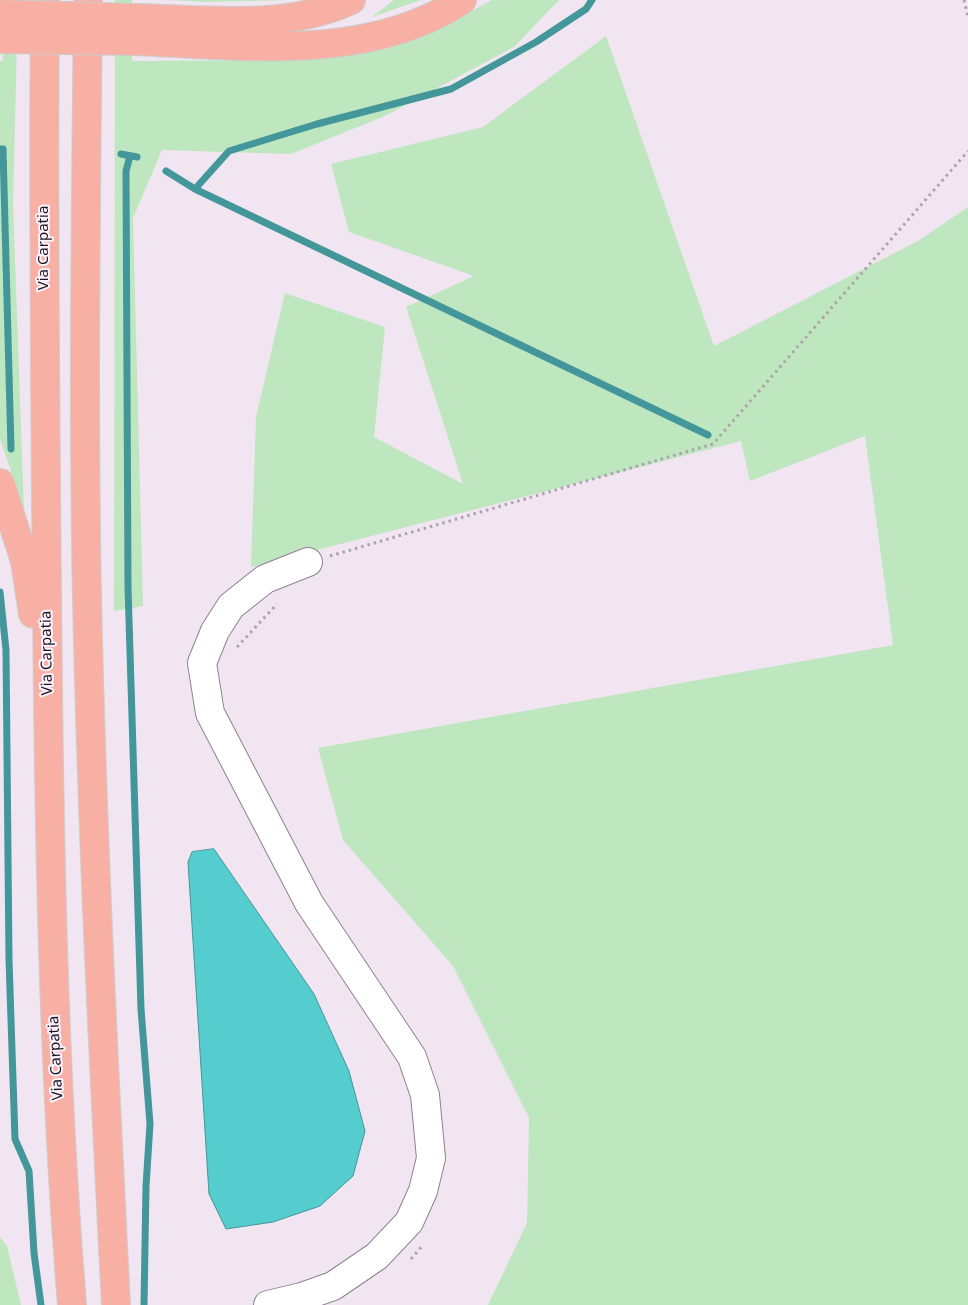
<!DOCTYPE html>
<html>
<head>
<meta charset="utf-8">
<style>
	body { margin:0 }
	canvas { display:block; background:#f1e5f2 }
</style>
</head>
<body>
<canvas width="968" height="1305"></canvas>
<script>
const ctx = document.querySelector('canvas').getContext('2d');
ctx.lineJoin = 'round';
function paint(path, color) { ctx.fillStyle = color; ctx.fill(path, 'evenodd'); }
function strokePath(path, color, width, dash) { ctx.strokeStyle = color; ctx.lineWidth = width; ctx.lineCap = dash ? 'butt' : 'round'; ctx.setLineDash(dash || []); ctx.stroke(path); }
function drawText(font, color, halo, rows, align = 'center') {
  ctx.font = font + ' "Noto Sans",sans-serif'; ctx.lineWidth = 4; ctx.setLineDash([]); ctx.textBaseline = 'middle'; ctx.strokeStyle = halo; ctx.fillStyle = color; for (const [text, x, y, turn = 0] of rows) {
    ctx.save(); ctx.translate(x, y); ctx.rotate((+turn || 0) * Math.PI / 180); ctx.textAlign = isNaN(turn) ? turn : align; if (halo) ctx.strokeText(text, 0, 0); ctx.fillText(text, 0, 0); ctx.restore();
  }
}
paint(new Path2D(`
	M 5,0 L 18,0 L 13,204 L 24,510 L 0,439 L 0,61 L 3,61 Z
	M 115,0 L 132,0 L 132,61 L 269,60 L 362,54 L 434,32 L 492,0 L 559,0 L 514,47 L 385,116 L 291,154 L 162,150 L 133,218 L 143,606 L 114,611 Z
	M 166,0 L 289,0 L 208,2 Z
	M 394,0 L 421,0 L 372,17 Z
	M 606,36 L 714,346 L 918,241 L 968,207 L 968,1305 L 488,1305 L 527,1223 L 529,1118 L 453,966 L 343,840 L 318,748 L 893,645 L 865,436 L 750,481 L 741,441 L 251,567 L 256,417 L 285,293 L 385,327 L 374,437 L 463,484 L 406,307 L 474,276 L 349,232 L 331,164 L 483,127 Z
	M 0,1237 L 7,1246 L 21,1305 L 0,1305 Z`), '#bee7c0');
const water = new Path2D(`
	M 214,849 L 314,994 L 349,1071 L 365,1131 L 353,1176 L 320,1206 L 273,1222 L 226,1229 L 209,1194 L 188,862 L 192,852 Z`);
paint(water, '#55cdcf');
strokePath(water, '#439699', 1);
strokePath(new Path2D(`
	M 0,149 L 3,149 L 11,449
	M 121,154 L 137,157
	M 130,156 L 126,171 L 128,587 L 141,1009 L 150,1124 L 146,1186 L 144,1305
	M 166,171 L 195,189 L 708,435
	M 195,189 L 229,151 L 317,124 L 451,89 L 536,42 L 586,9 L 592,0
	M 0,592 L 6,650 L 9,960 L 15,1139 L 29,1171 L 34,1253 L 41,1305`), '#439699', 7);
const minor = new Path2D(`
	M 268,1305 L 302,1297 L 333,1286 L 377,1256 L 409,1222 L 423,1191 L 431,1158 L 425,1095 L 412,1057 L 309,903 L 210,713 L 202,663 L 215,631 L 231,606 L 265,579 L 308,562`);
const highway = new Path2D(`
	M 45,0 C 43,199 45,398 47,597 C 49,833 53,1069 72,1305
	M 88,0 C 86,199 83,398 87,597 C 92,833 104,1069 116,1305
	M 135,18 C 205,19 286,31 351,0
	M 135,41 C 242,45 367,63 462,0
	M 0,483 L 25,561 L 33,614`);
strokePath(minor, '#8d838e', 30);
strokePath(highway, '#cdcccd', 30);
strokePath(new Path2D(`
	M 964,0 L 968,17
	M 330,556 L 713,444 L 968,151
	M 237,647 L 277,604
	M 411,1259 L 423,1245`), '#aca2ad', 3, [2.5, 4]);
strokePath(minor, '#fff', 28);
strokePath(highway, '#f7b0a3', 28);
const highwayBridge = new Path2D(`
	M 0,14 L 135,18
	M 0,39 L 135,41`);
strokePath(highwayBridge, '#cdcccd', 30, []);
strokePath(highwayBridge, '#f7b0a3', 28);
drawText('15px', '#1a151a', '#fef2ff', [
	["Via Carpatia",44,248,-90],
	["Via Carpatia",47,653,-91],
	["Via Carpatia",56,1058,-93]
]);
</script>
</body>
</html>
